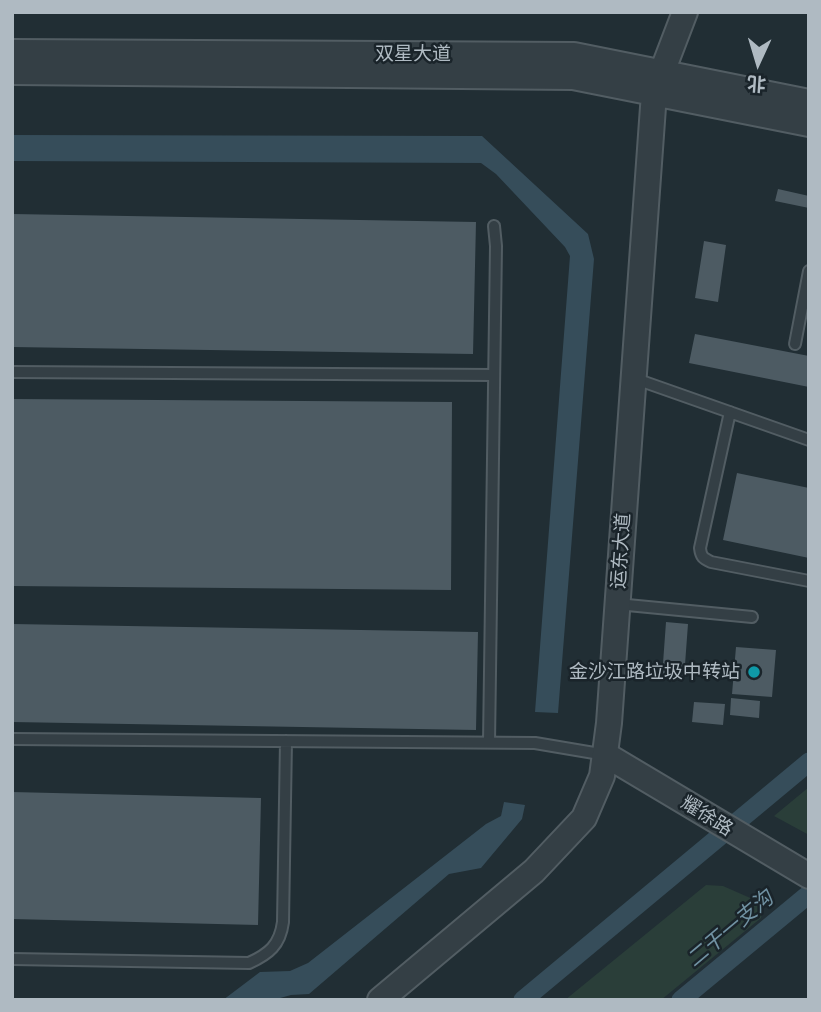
<!DOCTYPE html>
<html>
<head>
<meta charset="utf-8">
<style>
	body { margin:0 }
	#map { position:relative; width:821px; height:1012px; overflow:hidden; background:#212e34; font-family:"Golos Text","Noto Sans SC",sans-serif }
	canvas { display:block }
	.frame { position:absolute; inset:0; border:14px solid #afbac2; pointer-events:none }
	.north { position:absolute; left:723px; top:28px; width:70px; height:70px; -webkit-text-stroke:5px #1a242a; paint-order:stroke; rotate:184deg; font-size:19px; font-weight:700; line-height:28px; text-align:center; color:#afbac2 }
	.north::after { content:''; display:block; margin:auto; width:24px; height:32px; background:#afbac2; clip-path:polygon(50% 0,100% 100%,50% 72%,0 100%) }
</style>
</head>
<body>
<div id="map">
<canvas width="821" height="1012"></canvas>
<div class="frame"></div>
<div class="north">北</div>
</div>
<script>
const ctx = document.querySelector('canvas').getContext('2d');
ctx.lineJoin = 'round';
function paint(path, color) { ctx.fillStyle = color; ctx.fill(path, 'evenodd'); }
function strokePath(path, color, width, dash) { ctx.strokeStyle = color; ctx.lineWidth = width; ctx.lineCap = dash ? 'butt' : 'round'; ctx.setLineDash(dash || []); ctx.stroke(path); }
function drawText(font, color, halo, rows, align = 'center') {
  ctx.font = font + ' "Golos Text","Noto Sans SC",sans-serif'; ctx.lineWidth = 5; ctx.setLineDash([]); ctx.textBaseline = 'middle'; ctx.strokeStyle = halo; ctx.fillStyle = color; for (const [text, x, y, turn = 0] of rows) {
    ctx.save(); ctx.translate(x, y); ctx.rotate((+turn || 0) * Math.PI / 180); ctx.textAlign = isNaN(turn) ? turn : align; if (halo) ctx.strokeText(text, 0, 0); ctx.fillText(text, 0, 0); ctx.restore();
  }
}
paint(new Path2D(`
	M 809,787 L 809,835 L 774,816 Z
	M 706,885 L 723,886 L 764,904 L 761,918 L 661,1000 L 565,1000 Z`), '#2a3e39');
paint(new Path2D(`
	M 12,135 L 482,136 L 588,234 L 594,259 L 558,713 L 535,712 L 570,256 L 565,247 L 496,174 L 481,163 L 12,161 Z
	M 504,802 L 525,805 L 522,819 L 481,868 L 449,874 L 309,994 L 291,995 L 273,1000 L 223,1000 L 260,972 L 290,971 L 308,963 L 486,824 L 501,816 Z`), '#364d5a');
strokePath(new Path2D(`
	M 523,1000 L 809,762
	M 681,1000 L 809,894`), '#364d5a', 19);
paint(new Path2D(`
	M 778,189 L 809,196 L 809,208 L 775,201 Z
	M 12,214 L 476,222 L 473,354 L 12,347 Z
	M 704,241 L 726,245 L 718,302 L 695,298 Z
	M 695,334 L 809,356 L 809,387 L 689,363 Z
	M 12,399 L 452,402 L 451,590 L 12,586 Z
	M 737,473 L 809,488 L 809,558 L 723,540 Z
	M 666,622 L 688,624 L 684,678 L 662,677 Z
	M 12,624 L 478,632 L 476,730 L 12,722 Z
	M 736,647 L 776,650 L 772,697 L 732,694 Z
	M 731,698 L 760,701 L 759,718 L 730,715 Z
	M 694,702 L 725,704 L 723,725 L 692,722 Z
	M 12,792 L 261,798 L 258,925 L 12,919 Z`), '#4d5b63');
const service = new Path2D(`
	M 795,344 L 809,271
	M 12,372 L 494,375
	M 633,378 L 809,440
	M 730,412 L 700,548 C 701,557 703,558 711,562 L 809,581
	M 617,604 L 752,617
	M 12,739 L 535,743 L 606,755
	M 489,742 L 496,246 L 494,226
	M 12,959 L 249,963 C 269,954 280,945 283,922 L 286,741`);
const tertiary = new Path2D(`
	M 12,52 L 574,55 L 809,102
	M 12,72 L 573,77 L 809,124
	M 606,755 L 809,876
	M 380,1000 L 534,871 L 584,818 L 602,776 L 609,723 L 654,93 L 685,12`);
strokePath(service, '#525d63', 14);
strokePath(tertiary, '#525d63', 28);
strokePath(service, '#343f45', 10);
strokePath(tertiary, '#343f45', 24);
for (const [x, y, r, color] of [
	[754,672,7,"#0f9aa8"]
]) { const dot = new Path2D(); dot.arc(x, y, r, 0, 2 * Math.PI); ctx.fillStyle = color; ctx.fill(dot); strokePath(dot, '#1a242a', 2.5); }
drawText('19px', '#afbac2', '#1a242a', [
	["双星大道",413,54],
	["运东大道",621,551,-86],
	["耀徐路",707,816,32]
]);
drawText('19px', '#afbac2', '#1a242a', [
	["金沙江路垃圾中转站",740,672]
], 'right');
drawText('italic 21px', '#7192a3', '#1a242a', [
	["二干一支沟",730,929,-40]
]);
</script>
</body>
</html>
